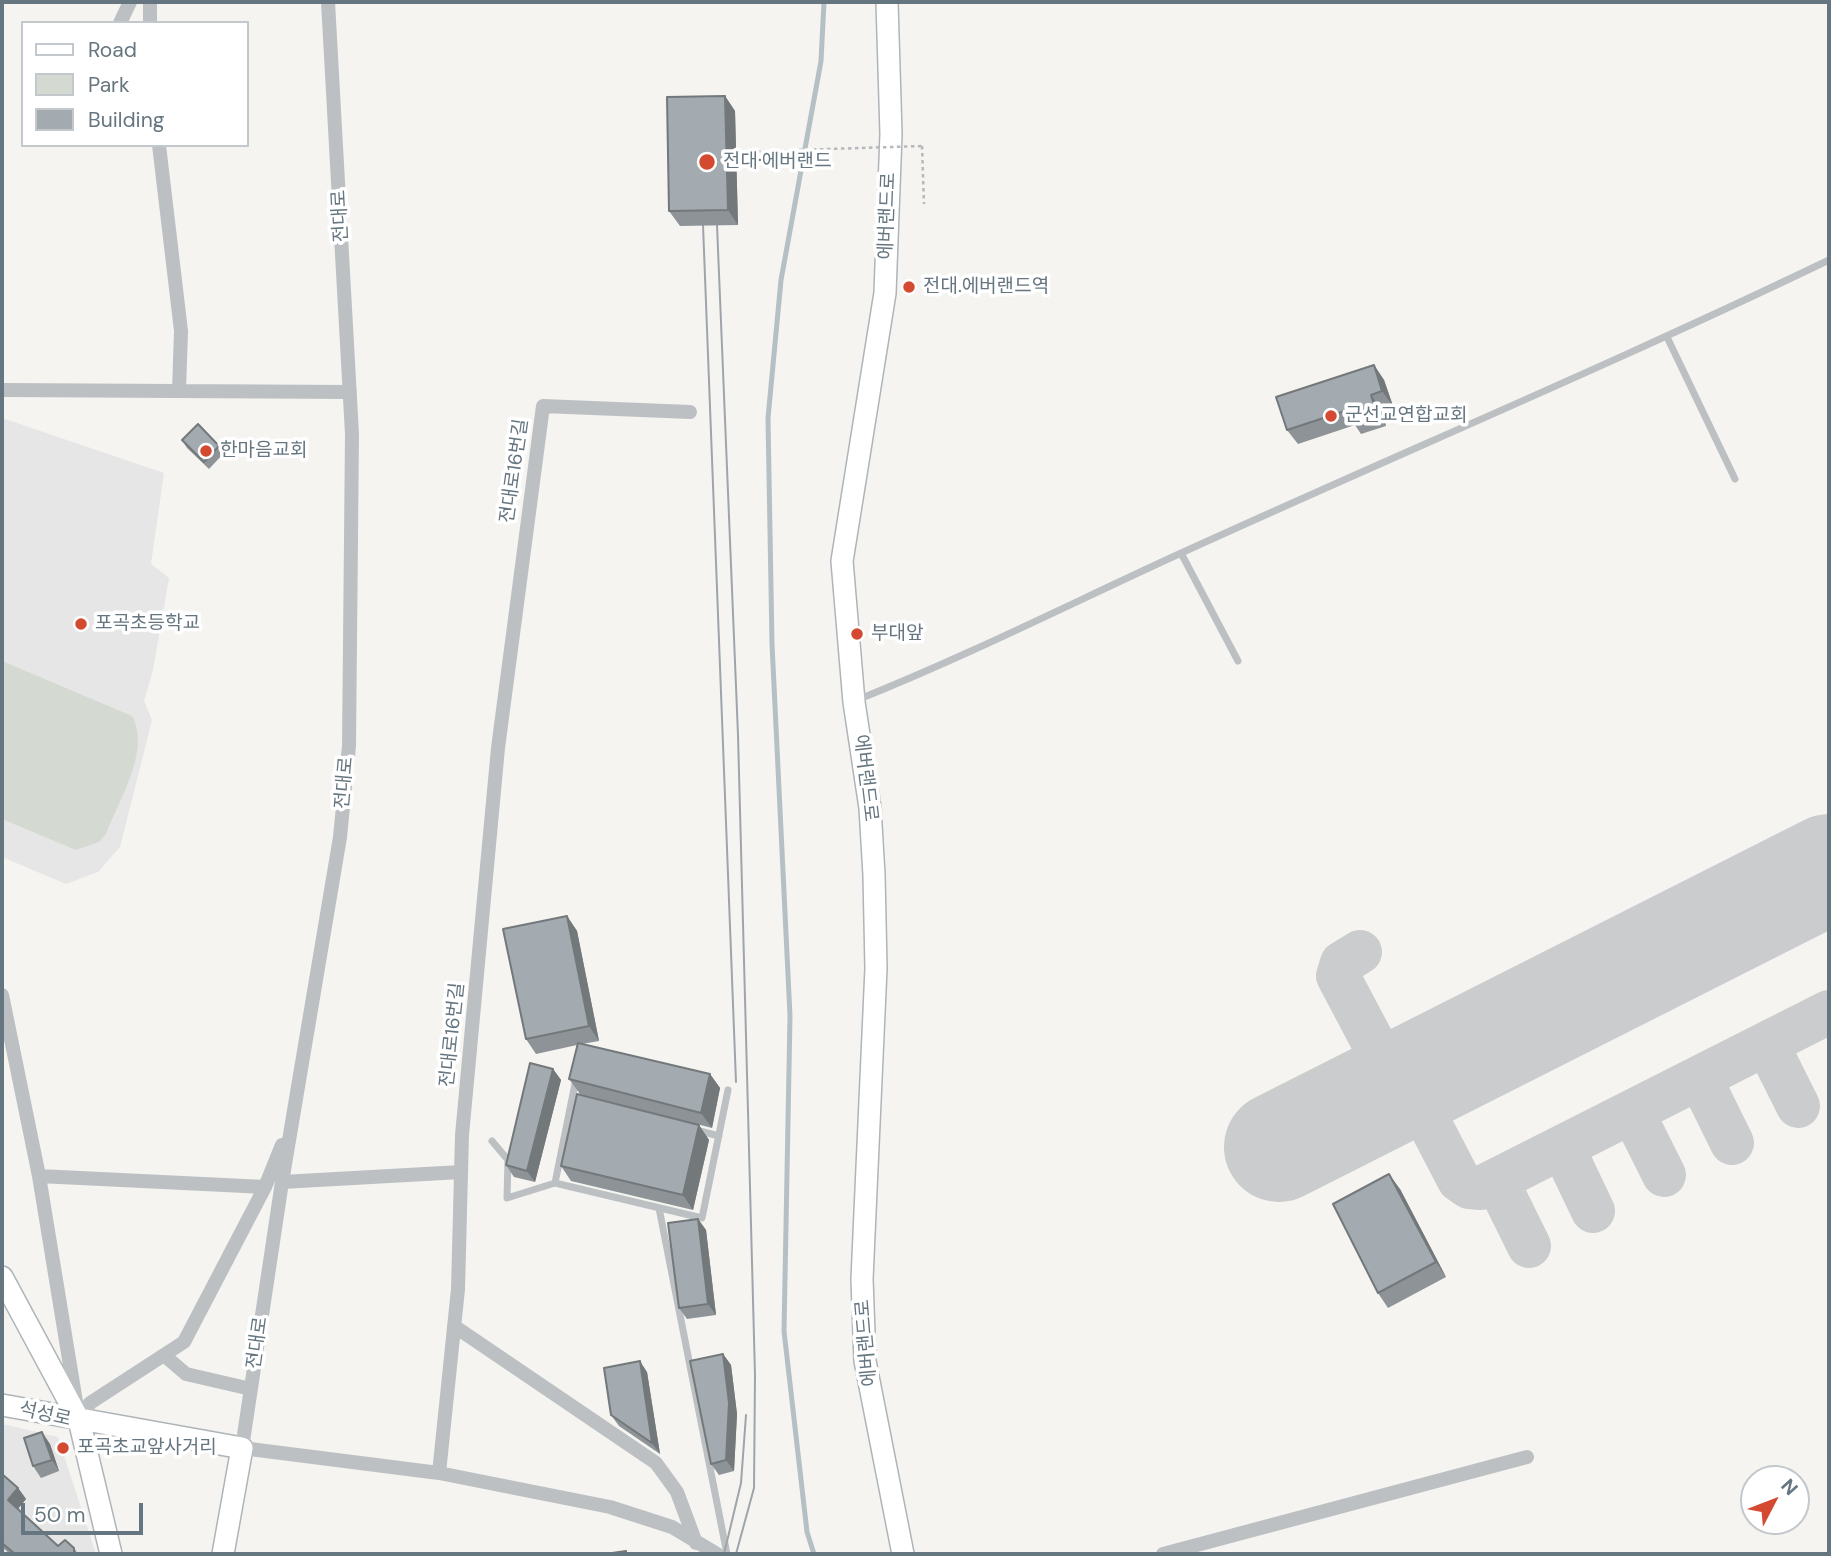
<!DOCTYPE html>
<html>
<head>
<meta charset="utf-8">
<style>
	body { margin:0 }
	#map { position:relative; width:1831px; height:1556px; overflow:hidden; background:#f5f4f1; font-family:"DM Sans",sans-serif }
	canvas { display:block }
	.frame { position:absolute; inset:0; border:4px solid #667680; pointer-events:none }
	.legend { position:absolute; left:21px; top:21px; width:228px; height:126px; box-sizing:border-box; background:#fff; border:2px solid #c2c8cc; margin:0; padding:9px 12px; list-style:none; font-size:21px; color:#667680 }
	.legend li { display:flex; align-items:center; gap:14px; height:35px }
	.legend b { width:35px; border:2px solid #c2c8cc }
	.north { position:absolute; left:1740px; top:1465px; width:70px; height:70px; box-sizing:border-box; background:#fff; border:2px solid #c2c8cc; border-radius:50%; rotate:48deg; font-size:19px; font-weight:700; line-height:28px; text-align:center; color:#667680 }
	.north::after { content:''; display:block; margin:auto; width:24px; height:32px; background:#d44a31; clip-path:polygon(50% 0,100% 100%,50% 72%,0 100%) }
	.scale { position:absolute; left:21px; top:1503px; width:122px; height:32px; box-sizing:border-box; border:4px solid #667680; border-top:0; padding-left:9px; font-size:21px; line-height:24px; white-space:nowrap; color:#667680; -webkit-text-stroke:5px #fff; paint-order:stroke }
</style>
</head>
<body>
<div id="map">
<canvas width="1831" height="1556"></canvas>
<div class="frame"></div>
<ul class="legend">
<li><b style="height:9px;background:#fff"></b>Road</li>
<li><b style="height:19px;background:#d4d9d1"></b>Park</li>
<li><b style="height:19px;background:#a4abb0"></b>Building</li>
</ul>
<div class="north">N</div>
<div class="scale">50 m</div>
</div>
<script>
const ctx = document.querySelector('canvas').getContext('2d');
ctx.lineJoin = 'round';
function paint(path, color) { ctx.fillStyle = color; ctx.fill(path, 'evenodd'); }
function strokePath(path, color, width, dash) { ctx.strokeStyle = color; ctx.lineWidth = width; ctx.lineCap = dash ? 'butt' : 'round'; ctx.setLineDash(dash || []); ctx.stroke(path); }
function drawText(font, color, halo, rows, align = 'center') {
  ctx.font = font + ' "DM Sans","Noto Sans KR",sans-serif'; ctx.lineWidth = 7; ctx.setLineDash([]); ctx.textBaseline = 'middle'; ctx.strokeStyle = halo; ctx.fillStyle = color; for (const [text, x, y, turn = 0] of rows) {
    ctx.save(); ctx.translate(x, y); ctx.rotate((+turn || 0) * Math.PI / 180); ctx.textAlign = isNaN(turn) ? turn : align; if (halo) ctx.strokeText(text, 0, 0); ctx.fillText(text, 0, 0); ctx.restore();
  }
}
paint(new Path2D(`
	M 2,418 L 164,473 L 151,564 L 169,578 L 153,670 L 144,701 L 152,720 L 120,847 L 98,872 L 66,884 L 2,857 Z
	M 2,1424 L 58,1437 L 96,1554 L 2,1554 Z`), '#e5e6e5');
paint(new Path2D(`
	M 2,661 L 132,716 C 151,750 119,800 106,834 L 99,842 L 76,850 L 2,819 Z`), '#d4d9d1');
strokePath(new Path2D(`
	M 814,1554 L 807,1532 L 784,1331 L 790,1016 L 772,644 L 768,418 L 781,280 L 821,61 L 824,2`), '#b4c0c3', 5);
strokePath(new Path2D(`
	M 1360,952 L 1342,963 L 1338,976 L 1384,1063
	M 1767,1044 L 1798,1106
	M 1701,1080 L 1732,1143
	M 1421,1107 L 1459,1180 L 1469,1187 L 1481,1188 L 1829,1012
	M 1633,1113 L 1664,1175
	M 1563,1148 L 1593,1211
	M 1498,1183 L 1529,1246`), '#cacccd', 44);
strokePath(new Path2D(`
	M 1279,1147 L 1829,869`), '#cacccd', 110);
const secondary = new Path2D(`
	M 887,2 L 891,134 L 885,293 L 842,561 L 854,702 L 870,808 L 874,875 L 876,968 L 862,1279 L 865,1361 L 903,1554
	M 2,1277 L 79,1420 L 111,1554
	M 2,1405 L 242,1448 L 223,1554`);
strokePath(secondary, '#aeb4b8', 24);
strokePath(new Path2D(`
	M 922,146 L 924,204`), '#b6b9bb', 2.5, [3.5, 3.5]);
strokePath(new Path2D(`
	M 1667,337 L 1735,479
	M 1181,553 L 1238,661
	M 857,700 C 967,656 1072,603 1179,554 C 1396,455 1615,363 1829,260
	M 696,1130 L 719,1136
	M 492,1141 L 508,1160 L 507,1198 L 555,1183 L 576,1079
	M 555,1183 L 702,1218 L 728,1090
	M 659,1208 L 727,1554`), '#bcc0c3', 7);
strokePath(new Path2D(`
	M 150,2 L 150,23
	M 328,2 L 352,434 L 349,746 L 340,837 L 282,1182 L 242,1448 L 439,1473 L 458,1289 L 462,1135 L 498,748 L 543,406 L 690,412
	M 120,23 L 130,2
	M 159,145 L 181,331 L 179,391
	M 2,390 L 350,392
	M 2,995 L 39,1176
	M 282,1182 L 461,1172
	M 454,1326 L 656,1463 L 677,1492 L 696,1543
	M 165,1356 L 186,1374 L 251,1389
	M 77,1408 L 39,1176 L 265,1187
	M 79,1420 L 90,1403 L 184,1342 L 265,1187 L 282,1145
	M 439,1473 L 610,1507 L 672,1527 L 717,1554
	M 1163,1554 L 1527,1457`), '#bcc0c3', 14);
strokePath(secondary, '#fff', 21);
strokePath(new Path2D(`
	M 703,225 L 736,1082
	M 717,225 L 738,735 L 755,1375 L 754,1488 L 736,1554
	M 724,1554 L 741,1483 L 746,1415`), '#9ea4a9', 2);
strokePath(new Path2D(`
	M 736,152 L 922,146`), '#b6b9bb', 2.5, [3.5, 3.5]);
paint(new Path2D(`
	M 725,96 L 735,111 L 738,225 L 680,226 L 669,211 Z
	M 1374,365 L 1384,380 L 1393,406 L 1381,409 L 1386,426 L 1361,434 L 1355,425 L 1298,444 L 1287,430 Z
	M 182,440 L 219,446 L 224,453 L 209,469 L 187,448 Z
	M 567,916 L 577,931 L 599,1041 L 582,1044 L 710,1074 L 720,1088 L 712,1128 L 580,1094 L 569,1079 L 577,1045 L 536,1054 L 526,1039 Z
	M 553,1069 L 561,1080 L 535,1182 L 514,1177 L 506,1165 Z
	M 699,1125 L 709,1140 L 693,1210 L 571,1181 L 561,1166 Z
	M 1400,1189 L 1446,1277 L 1388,1308 L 1378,1293 Z
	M 698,1219 L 706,1230 L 716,1315 L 687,1319 L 679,1308 Z
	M 723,1354 L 731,1365 L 737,1414 L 734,1471 L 719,1475 L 711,1464 Z
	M 647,1372 L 660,1454 L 619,1426 L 611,1415 Z
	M 50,1444 L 59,1471 L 41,1478 L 33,1466 Z
	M 2,1474 L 18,1488 L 26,1499 L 18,1509 L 58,1546 L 74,1548 L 78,1554 L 10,1554 L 2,1547 Z`), '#8d9397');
paint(new Path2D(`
	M 725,96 L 735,111 L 738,225 L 728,210 Z
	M 1374,365 L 1384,380 L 1393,406 L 1382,391 Z
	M 1371,395 L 1381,409 L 1386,426 L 1376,411 Z
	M 567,916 L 577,931 L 599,1041 L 589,1026 Z
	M 553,1069 L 561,1080 L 535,1182 L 527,1171 Z
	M 710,1074 L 720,1088 L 712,1128 L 701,1113 Z
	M 699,1125 L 709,1140 L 693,1210 L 683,1195 Z
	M 1389,1174 L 1400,1189 L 1446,1277 L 1436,1262 Z
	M 698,1219 L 706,1230 L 716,1315 L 708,1304 Z
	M 723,1354 L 731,1365 L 737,1414 L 734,1471 L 726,1460 Z
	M 640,1361 L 647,1372 L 660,1454 L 652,1443 Z
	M 42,1432 L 50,1444 L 59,1471 L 52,1460 Z
	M 18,1488 L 26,1499 L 16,1511 L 8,1500 Z`), '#73787b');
const building = new Path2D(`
	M 725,96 L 728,210 L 669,211 L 667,97 Z
	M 1374,365 L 1382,391 L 1371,395 L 1376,411 L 1351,419 L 1348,410 L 1287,430 L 1276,397 Z
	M 198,424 L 219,446 L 204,462 L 182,440 Z
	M 567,916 L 589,1026 L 526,1039 L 503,929 Z
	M 578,1043 L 710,1074 L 701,1113 L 569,1079 Z
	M 530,1063 L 553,1069 L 527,1171 L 506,1165 Z
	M 577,1094 L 699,1125 L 683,1195 L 561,1166 Z
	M 1389,1174 L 1436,1262 L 1378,1293 L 1333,1204 Z
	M 698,1219 L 708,1304 L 679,1308 L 668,1223 Z
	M 723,1354 L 729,1403 L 726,1460 L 711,1464 L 690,1361 Z
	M 640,1361 L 652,1443 L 611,1415 L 604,1368 Z
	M 42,1432 L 52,1460 L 33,1466 L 24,1438 Z
	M 2,1474 L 18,1488 L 8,1500 L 58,1546 L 65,1540 L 74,1548 L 74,1554 L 15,1554 L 2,1543 Z
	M 626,1551 L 626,1554 L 605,1554 Z`);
paint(building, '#a4abb0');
strokePath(building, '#73787b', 2);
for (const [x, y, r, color] of [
	[707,162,9,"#d44a31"],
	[909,287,7,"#d44a31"],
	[1331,416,7,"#d44a31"],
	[206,451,7,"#d44a31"],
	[81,624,7,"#d44a31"],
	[857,634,7,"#d44a31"],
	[63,1448,7,"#d44a31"]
]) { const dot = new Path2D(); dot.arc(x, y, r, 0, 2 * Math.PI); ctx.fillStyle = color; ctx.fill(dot); strokePath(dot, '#fff', 2.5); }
drawText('19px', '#667680', '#fff', [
	["전대·에버랜드",723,162],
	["전대.에버랜드역",923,287],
	["군선교연합교회",1345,416],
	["한마음교회",220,451],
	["포곡초등학교",95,624],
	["부대앞",871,634],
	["포곡초교앞사거리",77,1448]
], 'left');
drawText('19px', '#667680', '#fff', [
	["전대로",341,216,-93],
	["에버랜드로",888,216,-88],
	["전대로16번길",515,471,-82],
	["에버랜드로",865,778,83],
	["전대로",345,783,-85],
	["전대로16번길",453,1035,-84],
	["전대로",258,1343,-82],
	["에버랜드로",867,1343,-95],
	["석성로",45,1415,13]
]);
</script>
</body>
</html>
